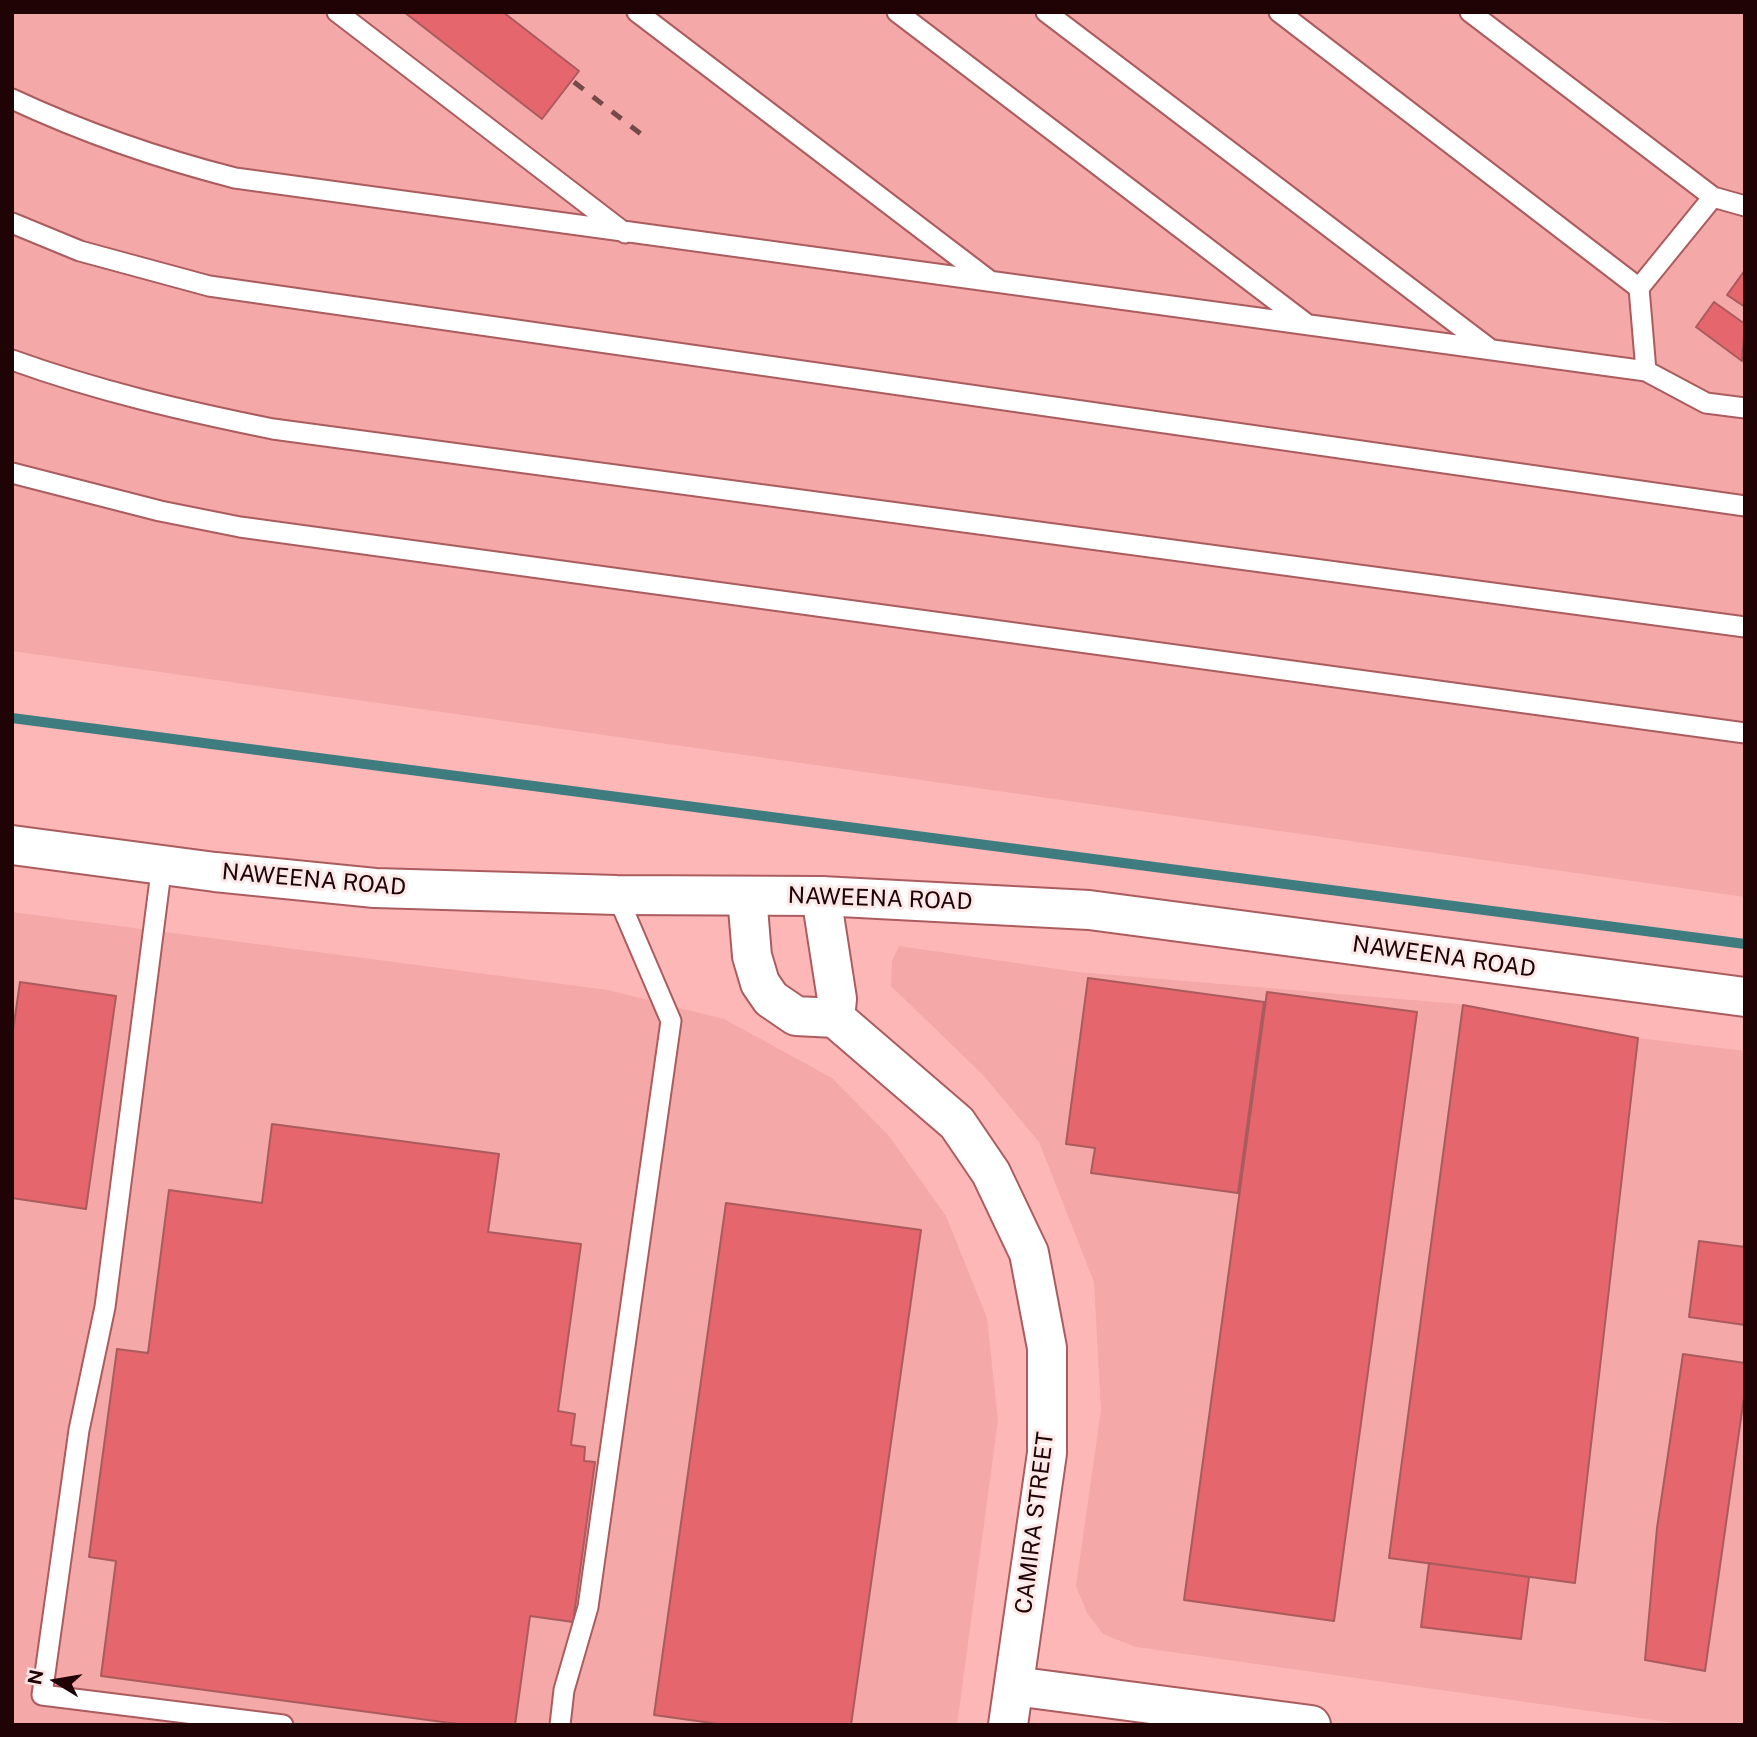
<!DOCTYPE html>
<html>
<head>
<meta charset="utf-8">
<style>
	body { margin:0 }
	#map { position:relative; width:1757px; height:1737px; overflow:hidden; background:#feb7b7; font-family:"Public Sans",sans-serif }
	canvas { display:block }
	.frame { position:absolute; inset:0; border:14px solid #1f0305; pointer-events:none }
	.north { position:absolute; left:21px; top:1646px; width:70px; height:70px; -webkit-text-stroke:5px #fbe8e7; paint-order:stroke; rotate:281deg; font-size:19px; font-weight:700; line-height:28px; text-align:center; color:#1f0305 }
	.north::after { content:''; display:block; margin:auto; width:24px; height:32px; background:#1f0305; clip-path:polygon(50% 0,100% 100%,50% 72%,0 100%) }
</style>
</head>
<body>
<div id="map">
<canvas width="1757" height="1737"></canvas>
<div class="frame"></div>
<div class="north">N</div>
</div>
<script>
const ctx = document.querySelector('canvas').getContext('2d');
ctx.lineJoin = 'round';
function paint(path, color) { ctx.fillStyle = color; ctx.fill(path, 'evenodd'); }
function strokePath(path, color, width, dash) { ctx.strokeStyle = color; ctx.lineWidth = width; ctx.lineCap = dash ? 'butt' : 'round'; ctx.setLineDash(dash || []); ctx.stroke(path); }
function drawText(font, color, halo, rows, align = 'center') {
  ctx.font = font + ' "Public Sans",sans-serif'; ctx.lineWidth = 6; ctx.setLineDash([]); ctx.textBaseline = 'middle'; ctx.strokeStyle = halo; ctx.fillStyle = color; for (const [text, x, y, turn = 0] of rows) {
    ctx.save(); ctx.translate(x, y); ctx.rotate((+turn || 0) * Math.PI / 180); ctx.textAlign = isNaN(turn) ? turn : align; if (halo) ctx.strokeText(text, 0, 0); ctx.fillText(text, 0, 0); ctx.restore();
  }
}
paint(new Path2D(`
	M 12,12 L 1745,12 L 1745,897 L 12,651 Z
	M 12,912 L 608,990 L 724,1019 L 832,1078 L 889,1136 L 946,1216 L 987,1318 L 998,1420 L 957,1725 L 12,1725 Z
	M 899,946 L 1078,972 L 1459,1004 L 1638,1038 L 1745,1051 L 1745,1725 L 1689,1725 L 1136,1647 L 1103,1634 L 1087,1613 L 1076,1586 L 1101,1410 L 1094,1282 L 1039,1142 L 983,1075 L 891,986 L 892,961 Z`), '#f4a8a8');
strokePath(new Path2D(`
	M 12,718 L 1745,944`), '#3f7c7f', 10);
const building = new Path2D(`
	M 404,12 L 503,12 L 579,71 L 542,119 Z
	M 1745,270 L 1745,307 L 1727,295 Z
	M 1714,302 L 1745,324 L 1742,361 L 1696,327 Z
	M 1088,978 L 1264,1002 L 1238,1193 L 1091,1173 L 1095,1148 L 1066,1144 Z
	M 20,982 L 116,996 L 86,1209 L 12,1198 L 12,1037 Z
	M 1267,992 L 1417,1012 L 1334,1621 L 1184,1600 Z
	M 1463,1005 L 1638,1038 L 1575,1583 L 1389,1558 Z
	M 272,1124 L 499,1154 L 488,1232 L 581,1244 L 558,1411 L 575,1414 L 571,1445 L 585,1447 L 584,1461 L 595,1462 L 573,1622 L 530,1616 L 515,1725 L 465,1725 L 101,1676 L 116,1561 L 89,1557 L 117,1349 L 148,1353 L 169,1190 L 262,1203 Z
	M 726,1203 L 921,1230 L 851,1725 L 726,1725 L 654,1715 Z
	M 1699,1241 L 1745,1247 L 1745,1325 L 1689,1317 Z
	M 1683,1354 L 1745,1363 L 1745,1390 L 1705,1671 L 1645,1660 L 1657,1528 Z
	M 1429,1563 L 1529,1577 L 1521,1639 L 1421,1627 Z`);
paint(building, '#e5666d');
strokePath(building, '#aa5b5d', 2);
const service = new Path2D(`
	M 337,12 L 625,233
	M 637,12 L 990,281
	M 897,12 L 1308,325
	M 1046,12 L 1490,349
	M 1279,12 L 1639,288 L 1646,371
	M 1470,12 L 1713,197 L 1745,206
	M 12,99 C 85,133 157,158 235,178 L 1646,371 L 1706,403 L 1745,408
	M 12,223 L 80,251 L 209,286 L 1745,506
	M 1639,288 L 1713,197
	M 12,360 C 98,391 184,411 273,429 L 1745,627
	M 12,473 L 160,511 L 240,527 L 1745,733
	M 162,864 L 105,1307 L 79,1430 L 42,1695 L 283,1725
	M 560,1725 L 564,1690 L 588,1607 L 671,1021 L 617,895`);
const minor = new Path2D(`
	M 747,896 L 752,956 L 760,983 L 771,999 L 796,1016 L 835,1018 L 957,1123 L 991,1173 L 1029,1253 L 1047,1348 L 1047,1453 L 1008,1725
	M 821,896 L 837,999 L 835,1018
	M 1014,1686 L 1311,1725`);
const tertiary = new Path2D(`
	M 12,845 L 215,872 L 375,888 L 617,895 L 821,896 L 1089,910 L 1745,997`);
strokePath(service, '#ab5c5e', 23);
strokePath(minor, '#ab5c5e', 42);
strokePath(tertiary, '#ab5c5e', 42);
strokePath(service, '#fff', 19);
strokePath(minor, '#fff', 38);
strokePath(tertiary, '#fff', 38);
strokePath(new Path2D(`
	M 574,82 L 646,138`), '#75494a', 5, [12, 12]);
drawText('23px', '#1f0305', '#fbe8e7', [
	["NAWEENA ROAD",314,880,5],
	["NAWEENA ROAD",880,899,2],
	["NAWEENA ROAD",1444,957,8],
	["CAMIRA STREET",1035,1523,-83]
]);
</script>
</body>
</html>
